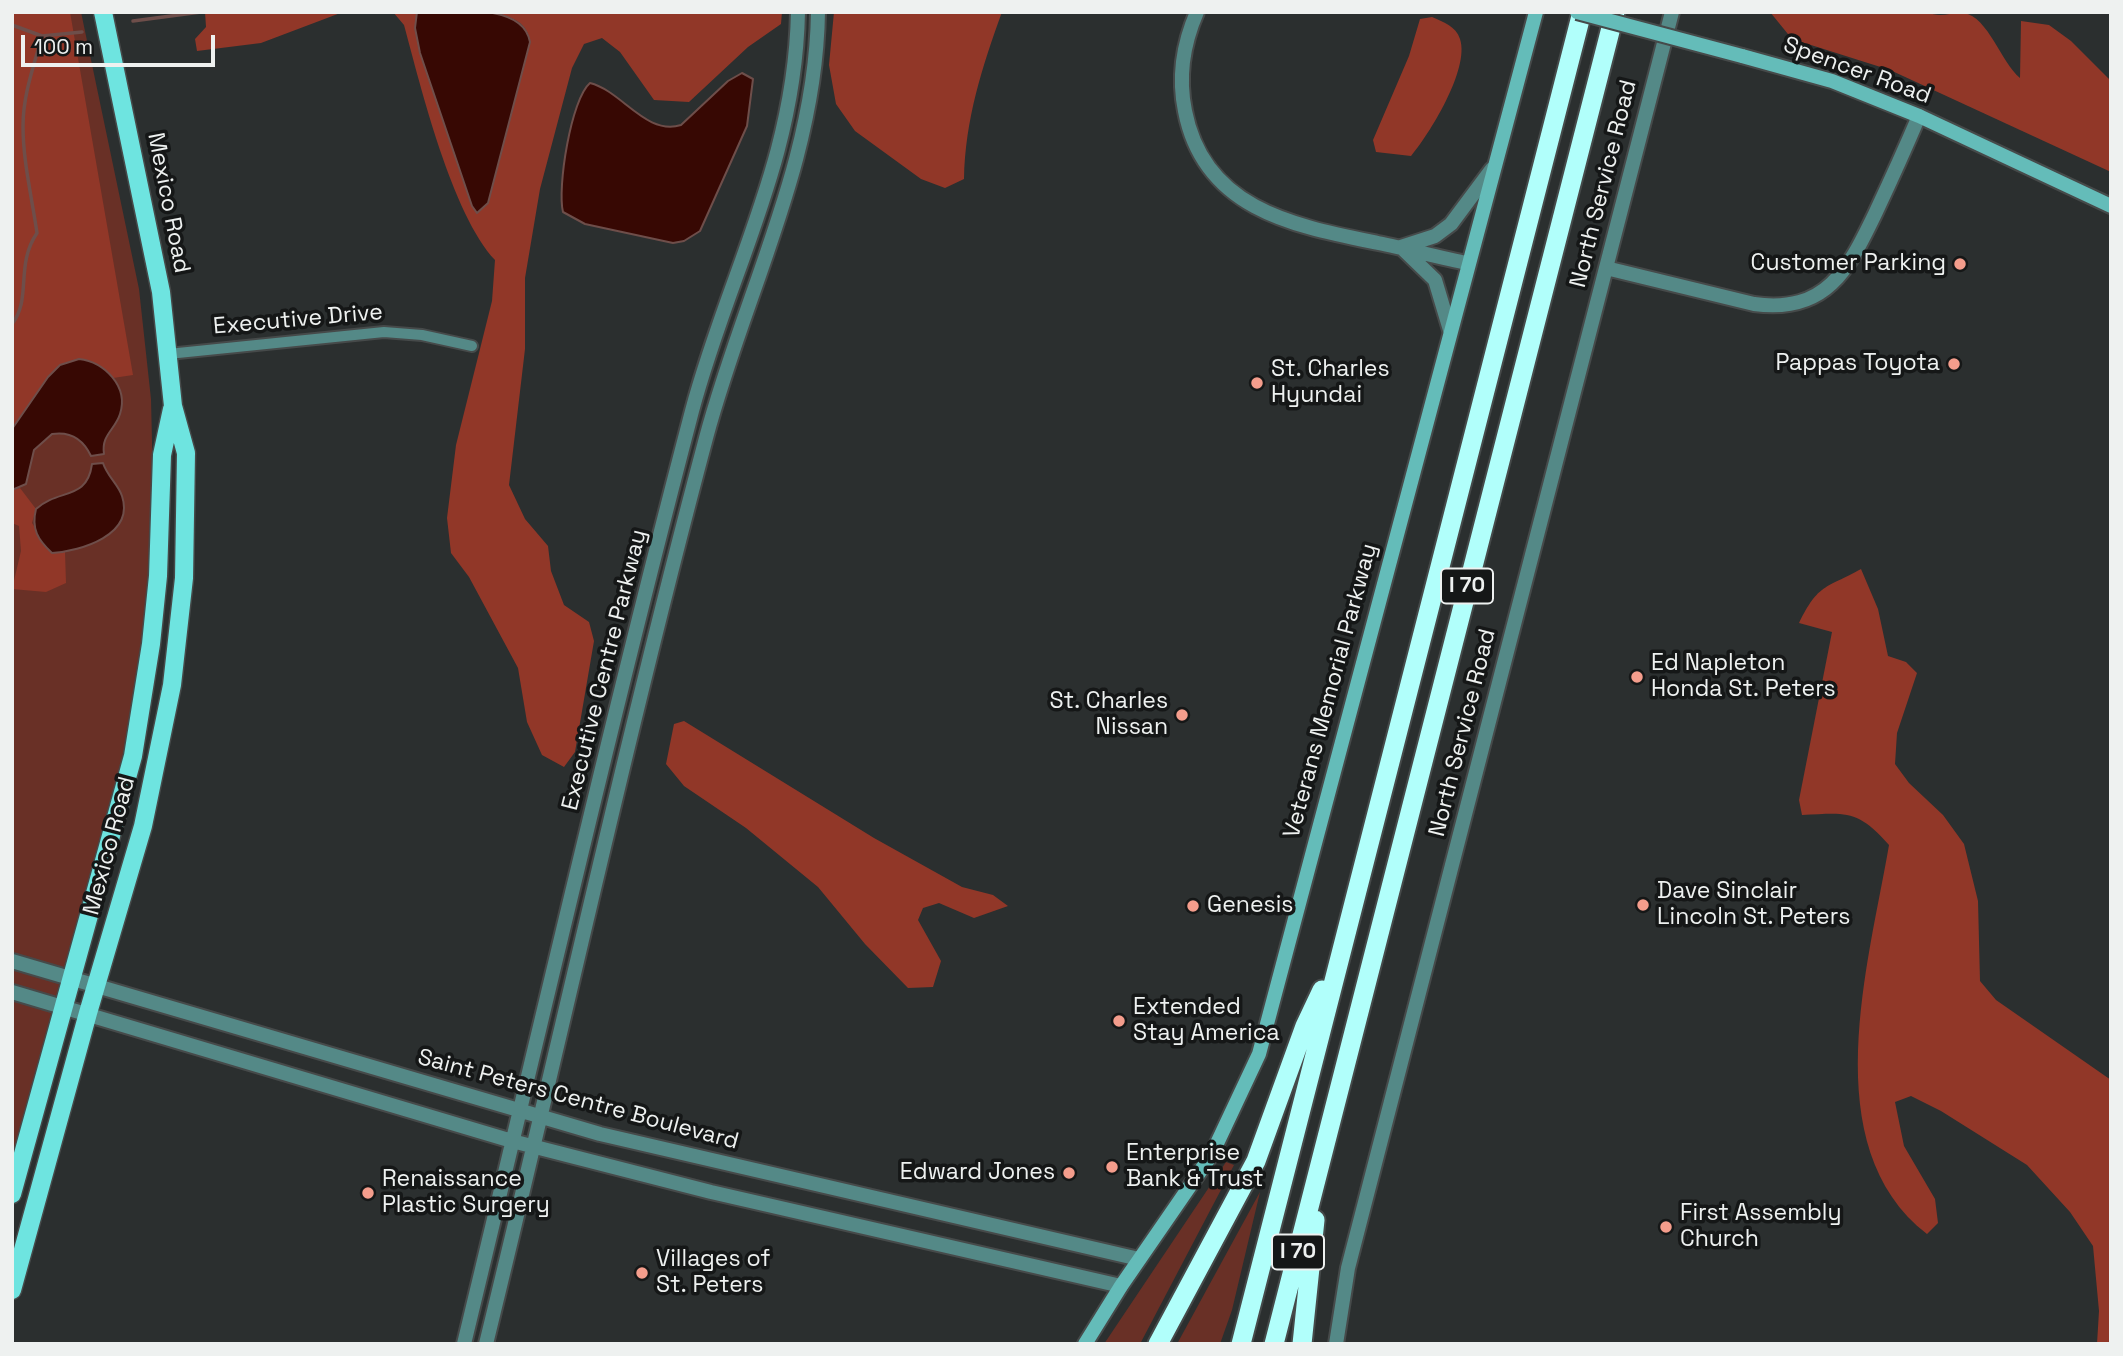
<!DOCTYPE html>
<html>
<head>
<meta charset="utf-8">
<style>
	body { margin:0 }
	#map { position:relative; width:2123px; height:1356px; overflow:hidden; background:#2b2f2f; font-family:"Space Grotesk",sans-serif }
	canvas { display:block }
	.frame { position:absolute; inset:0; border:14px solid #eef1f0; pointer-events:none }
	.scale { position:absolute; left:21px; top:35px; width:194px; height:32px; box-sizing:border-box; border:4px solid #eef1f0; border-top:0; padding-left:9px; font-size:21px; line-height:24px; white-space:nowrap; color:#eef1f0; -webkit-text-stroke:5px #151717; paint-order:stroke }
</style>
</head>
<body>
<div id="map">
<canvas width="2123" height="1356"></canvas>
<div class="frame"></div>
<div class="scale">100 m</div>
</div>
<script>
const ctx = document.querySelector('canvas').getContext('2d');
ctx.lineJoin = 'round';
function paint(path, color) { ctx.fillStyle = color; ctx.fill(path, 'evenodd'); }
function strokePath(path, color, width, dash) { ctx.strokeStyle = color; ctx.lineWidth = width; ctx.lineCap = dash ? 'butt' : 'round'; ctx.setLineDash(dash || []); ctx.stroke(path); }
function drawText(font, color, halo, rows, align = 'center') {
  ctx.font = font + ' "Space Grotesk",sans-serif'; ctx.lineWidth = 7; ctx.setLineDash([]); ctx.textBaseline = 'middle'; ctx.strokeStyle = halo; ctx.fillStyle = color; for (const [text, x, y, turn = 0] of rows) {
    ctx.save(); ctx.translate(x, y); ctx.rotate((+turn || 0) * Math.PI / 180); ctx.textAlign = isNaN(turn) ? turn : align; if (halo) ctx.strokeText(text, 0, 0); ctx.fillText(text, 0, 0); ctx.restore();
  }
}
paint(new Path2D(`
	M 12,12 L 81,12 L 139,289 L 151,399 L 153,484 L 150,557 L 144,631 L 125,758 L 12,1158 Z
	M 1226,1162 L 1234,1165 L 1140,1344 L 1104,1344 Z
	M 1260,1192 L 1232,1310 L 1220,1344 L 1177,1344 Z`), '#693026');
paint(new Path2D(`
	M 12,12 L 70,12 L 133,375 L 113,378 C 97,361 81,355 60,365 L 12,429 Z
	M 205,12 L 343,12 L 261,43 L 197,51 L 195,39 L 206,27 Z
	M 393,12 L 417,12 L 415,28 L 494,180 L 530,42 C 527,21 513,19 495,12 L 782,12 L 781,24 L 748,47 L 689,102 L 654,100 L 620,52 L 602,38 L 584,44 L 572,68 L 540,189 L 525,278 L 525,349 L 509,485 L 525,519 L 548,546 L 551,571 L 564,605 L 589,622 L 594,641 L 575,752 L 564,767 L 542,755 L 527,722 L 518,668 L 469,577 L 451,553 L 447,518 L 456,445 L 492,301 L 495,260 C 452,214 421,88 404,25 Z
	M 834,12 L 1002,12 C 982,67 965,120 964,179 L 945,188 L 921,179 L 855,131 L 836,104 L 829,65 Z
	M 1770,12 L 1926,12 C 1944,19 1950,11 1964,13 C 1988,17 2001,62 2020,78 L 2021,21 L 2049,25 L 2071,41 L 2111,81 L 2111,172 L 1890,70 L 1792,39 Z
	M 1432,17 C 1443,22 1456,26 1460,39 C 1470,69 1429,135 1411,156 L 1376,152 L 1373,140 L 1409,56 L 1420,19 Z
	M 20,488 L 36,509 L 32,523 L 52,553 L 65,552 L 66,583 L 46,592 L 12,589 L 21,551 L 19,526 L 12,523 L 12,490 Z
	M 1861,569 L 1878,609 L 1888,656 L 1906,662 L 1917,673 L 1897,733 L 1895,764 L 1909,783 L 1943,815 L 1964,844 L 1978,901 L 1980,981 L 1996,1000 L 2111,1080 L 2111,1344 L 2097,1344 L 2099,1311 L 2093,1246 L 2070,1212 L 2027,1165 L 1941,1111 L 1911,1096 L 1895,1102 L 1904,1146 L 1935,1199 L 1938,1223 L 1927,1234 C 1814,1146 1869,963 1889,845 C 1857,809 1847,813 1802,815 L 1799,800 L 1832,632 L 1799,623 C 1819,583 1825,589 1861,569 Z
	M 684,721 L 874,838 L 962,887 L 993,895 L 1008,906 L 974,918 L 939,903 L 923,908 L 918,920 L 941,961 L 933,987 L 908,988 L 865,944 L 818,887 L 746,828 L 684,786 L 666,764 L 674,724 Z`), '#913728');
const water = new Path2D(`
	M 417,12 C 450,12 523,1 530,42 L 488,203 L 477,213 L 472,206 L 420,53 L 415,28 Z
	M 742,73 L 753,79 L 747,126 L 700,231 L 684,241 L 673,243 L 585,224 L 563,212 C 557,188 571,99 590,83 C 622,91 646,136 681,125 L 728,81 Z
	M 79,359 C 104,362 129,386 120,414 C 115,430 101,435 104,454 L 91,456 C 83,439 71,431 52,434 L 34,450 L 26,484 L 12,490 L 12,429 L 48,377 L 60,365 Z
	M 103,463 C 107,476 118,484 122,496 C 135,535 81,551 52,553 C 38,540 31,529 36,509 C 59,488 87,501 92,464 Z`);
paint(water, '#370803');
strokePath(water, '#6e4e4a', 2);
strokePath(new Path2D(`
	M 133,21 L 201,12
	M 12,25 L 42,36 L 82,32
	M 12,324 C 32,299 15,265 37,233 C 32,198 23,162 23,126 C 23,95 34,65 42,36`), '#6e4e4a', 3.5);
const minor = new Path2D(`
	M 168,354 L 384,332 L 422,335 L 472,346`);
const tertiary = new Path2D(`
	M 1197,12 C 1183,44 1178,77 1185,111 C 1204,210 1295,226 1378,243 C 1408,249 1437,257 1467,263
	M 1401,247 L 1435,236 L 1451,224 L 1492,169
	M 1404,250 L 1435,280 L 1450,330
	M 1606,268 L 1754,304 C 1826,314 1848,270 1875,214 C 1890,182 1905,149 1919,116
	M 12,961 L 600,1134 L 1139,1259
	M 12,992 L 512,1141 L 711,1192 L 1121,1286
	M 464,1344 C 539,1033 611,720 692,411 C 729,272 795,162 798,12
	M 486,1344 C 560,1042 626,738 706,438 C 744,295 816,162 818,12
	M 1336,1344 L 1348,1268 L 1672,12`);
const secondary = new Path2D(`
	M 1742,56 L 1832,81 L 1919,116 L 2111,206
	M 1085,1344 L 1121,1286 L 1212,1154 L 1259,1054 L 1536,12`);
const primary = new Path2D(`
	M 12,1194 L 133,756 L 151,644 L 158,576 L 162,455 L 172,409
	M 12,1290 L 88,1013 L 143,826 L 172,685 L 184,578 L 186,453 L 173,406 L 161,292 L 103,12`);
const motorway = new Path2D(`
	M 1158,1344 L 1256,1161 L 1305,1026 L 1322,990
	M 1241,1344 L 1582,12
	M 1274,1344 L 1615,12
	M 1302,1344 L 1315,1220`);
strokePath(minor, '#464a4a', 14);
strokePath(tertiary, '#464a4a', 18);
strokePath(secondary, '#464a4a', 18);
strokePath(primary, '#464a4a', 21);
strokePath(motorway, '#464a4a', 23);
strokePath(minor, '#548987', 10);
strokePath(tertiary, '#548987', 14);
strokePath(secondary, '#64bcb9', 14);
strokePath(primary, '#6ee4e0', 18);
strokePath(motorway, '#b1fffb', 19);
const secondaryBridge = new Path2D(`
	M 1577,12 L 1742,56`);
strokePath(secondaryBridge, '#464a4a', 18, []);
strokePath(secondaryBridge, '#64bcb9', 14);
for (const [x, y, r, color] of [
	[1960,264,7,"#f49d8c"],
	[1954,364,7,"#f49d8c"],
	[1257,383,7,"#f49d8c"],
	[1637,677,7,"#f49d8c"],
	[1182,715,7,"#f49d8c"],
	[1643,905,7,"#f49d8c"],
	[1193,906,7,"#f49d8c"],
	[1119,1021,7,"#f49d8c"],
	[1112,1167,7,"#f49d8c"],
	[1069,1173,7,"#f49d8c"],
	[368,1193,7,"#f49d8c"],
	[1666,1227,7,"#f49d8c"],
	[642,1273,7,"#f49d8c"]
]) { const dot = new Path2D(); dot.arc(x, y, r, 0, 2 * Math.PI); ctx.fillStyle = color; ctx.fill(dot); strokePath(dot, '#151717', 2.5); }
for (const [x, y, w] of [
	[1467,586,52],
	[1298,1252,52]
]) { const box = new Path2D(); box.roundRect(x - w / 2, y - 17.5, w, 35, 5); ctx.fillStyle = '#151717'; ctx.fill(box); strokePath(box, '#eef1f0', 2); }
drawText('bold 21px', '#eef1f0', null, [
	["I 70",1467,586],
	["I 70",1298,1252]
]);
drawText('23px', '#eef1f0', '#151717', [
	["Spencer Road",1857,71,20],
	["North Service Road",1604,184,-76],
	["Mexico Road",168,203,79],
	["Executive Drive",298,320,-5],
	["Executive Centre Parkway",605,670,-76],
	["Veterans Memorial Parkway",1331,691,-75],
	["North Service Road",1463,733,-76],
	["Mexico Road",110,846,-75],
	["Saint Peters Centre Boulevard",578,1100,15]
]);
drawText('23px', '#eef1f0', '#151717', [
	["Customer Parking",1946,264,"right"],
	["Pappas Toyota",1940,364,"right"],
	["St. Charles",1271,370],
	["Hyundai",1271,396],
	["Ed Napleton",1651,664],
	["Honda St. Peters",1651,690],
	["St. Charles",1168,702,"right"],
	["Nissan",1168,728,"right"],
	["Dave Sinclair",1657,892],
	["Lincoln St. Peters",1657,918],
	["Genesis",1207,906],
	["Extended",1133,1008],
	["Stay America",1133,1034],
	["Enterprise",1126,1154],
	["Bank & Trust",1126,1180],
	["Edward Jones",1055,1173,"right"],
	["Renaissance",382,1180],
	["Plastic Surgery",382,1206],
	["First Assembly",1680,1214],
	["Church",1680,1240],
	["Villages of",656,1260],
	["St. Peters",656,1286]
], 'left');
</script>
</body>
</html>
